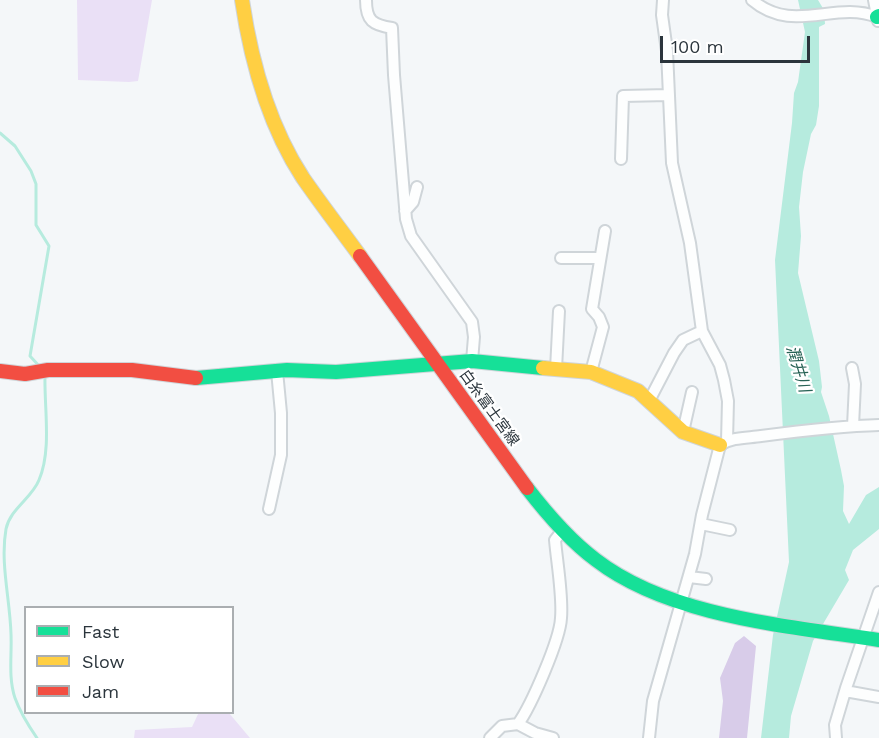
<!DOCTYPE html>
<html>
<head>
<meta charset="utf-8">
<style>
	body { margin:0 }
	#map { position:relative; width:879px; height:738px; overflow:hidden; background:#f4f7f9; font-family:"Work Sans",sans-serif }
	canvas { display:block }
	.legend { position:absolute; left:24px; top:606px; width:210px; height:108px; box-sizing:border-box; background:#fff; border:2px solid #aaaeb1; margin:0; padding:8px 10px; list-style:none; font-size:18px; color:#2b353c }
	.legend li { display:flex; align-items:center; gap:12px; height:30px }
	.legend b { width:30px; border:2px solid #aaaeb1 }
	.scale { position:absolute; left:660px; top:36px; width:150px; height:27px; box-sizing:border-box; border:3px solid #2b353c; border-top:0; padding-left:8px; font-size:18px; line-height:21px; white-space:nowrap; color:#2b353c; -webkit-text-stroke:4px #fff; paint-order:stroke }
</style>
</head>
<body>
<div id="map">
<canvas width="879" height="738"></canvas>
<ul class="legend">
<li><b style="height:8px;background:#16e098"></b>Fast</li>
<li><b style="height:8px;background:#ffcf43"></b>Slow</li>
<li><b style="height:8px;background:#f24e42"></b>Jam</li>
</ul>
<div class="scale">100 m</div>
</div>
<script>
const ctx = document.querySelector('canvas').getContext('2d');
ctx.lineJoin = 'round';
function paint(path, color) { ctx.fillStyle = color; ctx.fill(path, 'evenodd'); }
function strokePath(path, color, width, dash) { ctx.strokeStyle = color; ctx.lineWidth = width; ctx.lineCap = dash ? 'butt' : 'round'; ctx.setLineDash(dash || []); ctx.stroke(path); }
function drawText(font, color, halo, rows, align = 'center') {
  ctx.font = font + ' "Work Sans","Noto Sans JP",sans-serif'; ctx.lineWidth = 4.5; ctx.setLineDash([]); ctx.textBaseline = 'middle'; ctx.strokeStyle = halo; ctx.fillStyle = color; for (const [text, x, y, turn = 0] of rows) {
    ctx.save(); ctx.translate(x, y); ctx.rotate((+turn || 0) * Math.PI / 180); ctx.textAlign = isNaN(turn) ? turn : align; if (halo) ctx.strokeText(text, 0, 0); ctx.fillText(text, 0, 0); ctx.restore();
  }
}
paint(new Path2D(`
	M 77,0 L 152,0 L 138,81 L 129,82 L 78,80 Z
	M 199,712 L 229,713 L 250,738 L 134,738 L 135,730 L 192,727 Z`), '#eae0f6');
paint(new Path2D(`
	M 744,636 L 756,646 L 747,738 L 719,738 L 723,701 L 720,678 L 735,643 Z`), '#d8cce9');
paint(new Path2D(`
	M 798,0 L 818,0 L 824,10 L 825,24 L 819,27 L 819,106 L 816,125 L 811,134 L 803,172 L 799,207 L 801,236 L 798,273 L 819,361 L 822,387 L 821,392 L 829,416 L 841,470 L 844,486 L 843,511 L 849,524 L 866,495 L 879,487 L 879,529 L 853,550 L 845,570 L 849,580 L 813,641 L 791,716 L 789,738 L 761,738 L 773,635 L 789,562 L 775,260 L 792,123 L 794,93 L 798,82 L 805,32 Z`), '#b6ebde');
strokePath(new Path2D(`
	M 0,133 L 15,146 L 31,171 L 36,184 L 36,225 L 49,246 L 30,356 L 40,367
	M 37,738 C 28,725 20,712 15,698 C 8,677 12,655 11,634 C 10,599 0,563 6,529 C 10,509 32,498 39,480 C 52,450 44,407 45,375`), '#b6ebde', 3);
const street = new Path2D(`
	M 366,0 C 366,21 373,25 392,28 L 394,75 L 406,219 L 411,236 L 472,322 L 474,337 L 472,361
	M 663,0 L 662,15 L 667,51 L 672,163 L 690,243 L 702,331 L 720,365 L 724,380 L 728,401 L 727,441
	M 752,0 C 793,35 835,0 877,17
	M 874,0 L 878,21
	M 621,159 L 623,96 L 668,95
	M 405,211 L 413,202 L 417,187
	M 561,258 L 600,258
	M 852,368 L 855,384 L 853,426
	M 556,369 L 559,311
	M 591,372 L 603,327 L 599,317 L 592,309 L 605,231
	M 649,401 L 674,353 L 683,340 L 702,331
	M 683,432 L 692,392
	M 269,509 L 281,455 L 281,413 L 277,371
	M 701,524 L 730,530
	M 689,577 L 706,579
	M 845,691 L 879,697
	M 518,724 L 535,733 L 553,738
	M 490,738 L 502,726 L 518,724 C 531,706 560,640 561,618 C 563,596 557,563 555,540 L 562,531
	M 649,738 L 653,701 L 695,554 L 702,515 L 720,445 C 732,437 748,438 761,436 C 800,431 840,426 879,425
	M 836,738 L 835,725 L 846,688 L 879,592`);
const fast = new Path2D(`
	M 877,17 L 879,16
	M 196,378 L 287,370 L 336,372 L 472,361 L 543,368
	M 527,488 C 547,514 569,540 596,560 C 670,617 789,626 879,640`);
const slow = new Path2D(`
	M 242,0 C 251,61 269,126 303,178 C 321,204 341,230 360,256
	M 543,368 L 591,372 L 638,391 L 683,432 L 720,445`);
const jam = new Path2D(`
	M 360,256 L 527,488
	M 0,371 L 25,374 L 48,370 L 132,370 L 196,378`);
strokePath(street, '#cfd5d9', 14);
strokePath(fast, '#cfd5d9', 16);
strokePath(slow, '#cfd5d9', 16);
strokePath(jam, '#cfd5d9', 16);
strokePath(street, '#fdfefe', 10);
strokePath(fast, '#16e098', 14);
strokePath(slow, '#ffcf43', 14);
strokePath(jam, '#f24e42', 14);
drawText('15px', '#2b353c', '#fff', [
	["白糸富士宮線",489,408,54]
]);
drawText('italic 16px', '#286356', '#fff', [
	["潤井川",798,369,73]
]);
</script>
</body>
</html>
